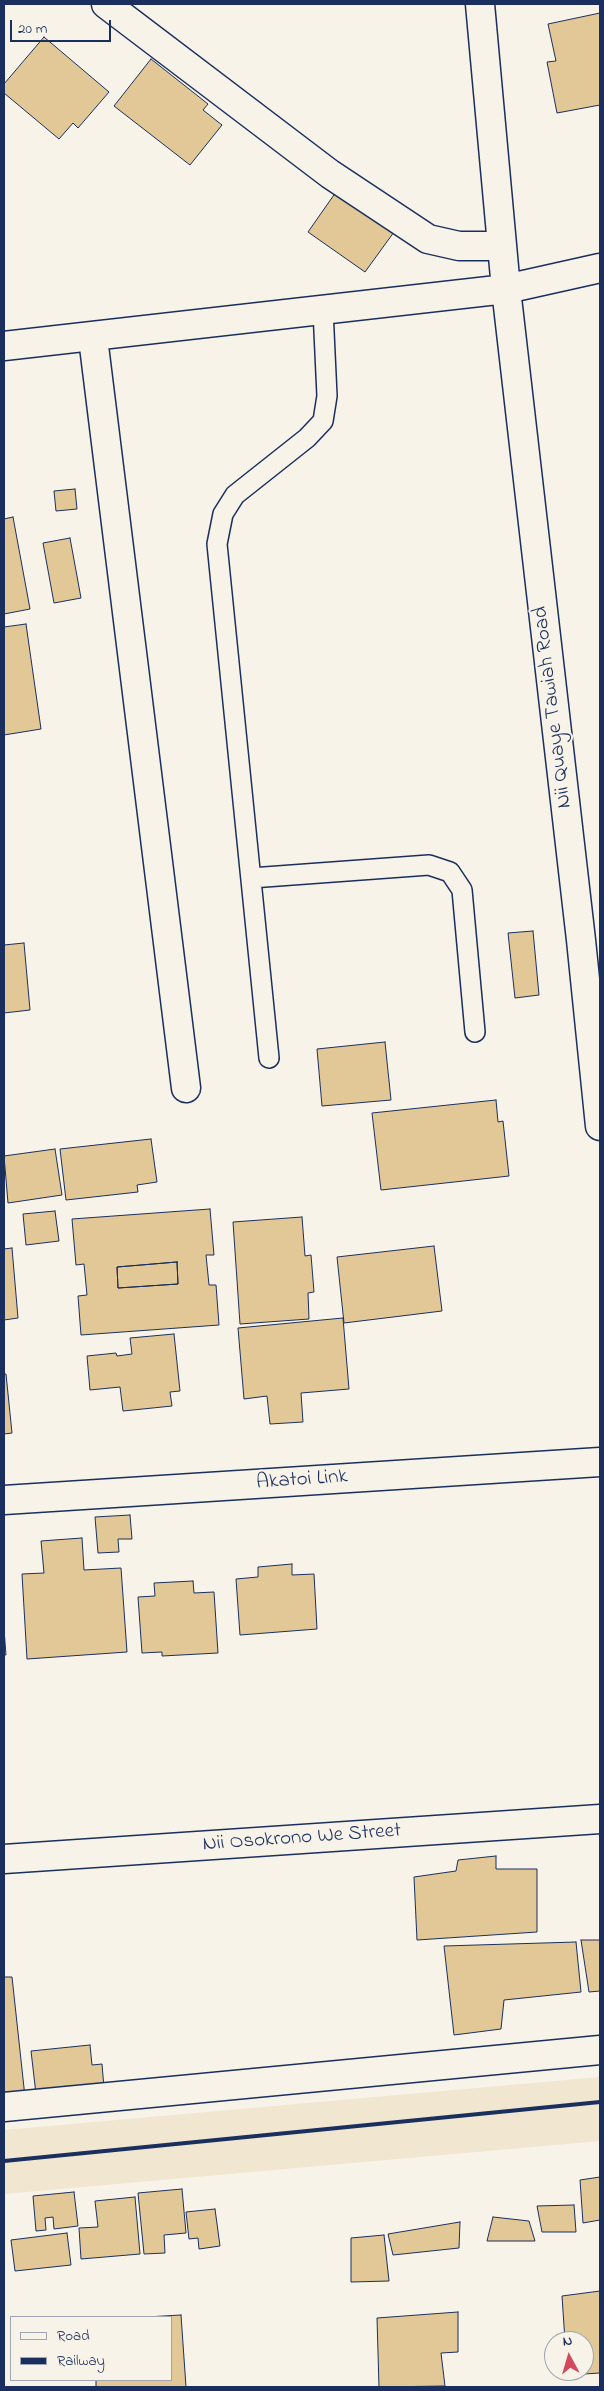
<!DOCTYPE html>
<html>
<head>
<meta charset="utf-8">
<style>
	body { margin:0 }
	#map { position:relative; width:604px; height:2391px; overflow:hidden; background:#f7f3e8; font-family:"Indie Flower",sans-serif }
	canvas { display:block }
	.frame { position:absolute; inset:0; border:5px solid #1b2f5e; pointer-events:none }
	.legend { position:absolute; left:10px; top:2316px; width:162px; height:65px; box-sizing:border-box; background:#f7f3e8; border:1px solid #9fa5b1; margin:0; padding:6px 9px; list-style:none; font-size:15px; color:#1b2f5e }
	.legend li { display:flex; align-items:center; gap:10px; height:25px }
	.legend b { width:25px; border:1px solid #9fa5b1 }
	.north { position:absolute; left:544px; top:2331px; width:50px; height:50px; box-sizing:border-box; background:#f7f3e8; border:1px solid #9fa5b1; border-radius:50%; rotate:354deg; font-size:14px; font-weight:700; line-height:20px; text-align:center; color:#1b2f5e }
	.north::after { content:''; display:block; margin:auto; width:18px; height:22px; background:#d1495b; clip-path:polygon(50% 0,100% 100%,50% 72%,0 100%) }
	.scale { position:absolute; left:10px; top:20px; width:101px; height:22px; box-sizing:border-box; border:2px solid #1b2f5e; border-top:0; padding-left:6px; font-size:15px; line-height:18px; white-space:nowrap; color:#1b2f5e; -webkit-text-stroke:4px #f7f3e8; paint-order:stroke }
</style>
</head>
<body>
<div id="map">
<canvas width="604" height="2391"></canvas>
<div class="frame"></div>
<ul class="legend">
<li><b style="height:6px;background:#f7f3e8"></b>Road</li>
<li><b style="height:6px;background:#1b2f5e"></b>Railway</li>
</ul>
<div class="north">N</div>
<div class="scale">20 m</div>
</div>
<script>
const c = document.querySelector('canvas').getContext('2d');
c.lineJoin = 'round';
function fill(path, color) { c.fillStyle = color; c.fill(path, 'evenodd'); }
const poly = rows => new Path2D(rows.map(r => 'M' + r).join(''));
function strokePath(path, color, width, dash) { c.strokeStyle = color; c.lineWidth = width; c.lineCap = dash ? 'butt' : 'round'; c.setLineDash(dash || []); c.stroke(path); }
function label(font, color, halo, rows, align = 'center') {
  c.font = font + ' "Indie Flower",sans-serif'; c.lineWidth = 4; c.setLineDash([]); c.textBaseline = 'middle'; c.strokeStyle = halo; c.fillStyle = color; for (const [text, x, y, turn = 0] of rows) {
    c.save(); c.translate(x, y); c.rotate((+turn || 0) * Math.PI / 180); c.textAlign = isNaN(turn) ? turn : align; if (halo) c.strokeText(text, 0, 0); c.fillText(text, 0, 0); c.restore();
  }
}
fill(poly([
	[600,2077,600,2141,4,2194,4,2130]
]), '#f1e6d0');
const building = poly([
	[600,13,600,105,557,113,547,62,556,61,548,24,600,13],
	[44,37,109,92,78,128,73,123,59,139,4,93,4,84,44,37],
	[151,59,208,104,203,110,222,125,190,165,114,106,151,59],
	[336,192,394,232,365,272,308,232,336,192],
	[75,489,77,509,56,511,54,491,75,489],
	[13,517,30,609,4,614,4,519,13,517],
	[70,538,81,598,54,603,43,543,70,538],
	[26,624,41,729,4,735,4,627,26,624],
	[533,931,539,995,515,998,508,933,533,931],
	[24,943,30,1010,4,1013,4,945,24,943],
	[385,1042,391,1100,322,1106,317,1049,385,1042],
	[496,1100,498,1122,503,1121,509,1176,381,1190,372,1113,496,1100],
	[151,1139,157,1182,137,1185,138,1192,66,1200,60,1149,151,1139],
	[55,1149,62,1195,8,1203,4,1156,55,1149],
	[210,1209,214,1255,206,1255,209,1285,216,1285,219,1325,81,1335,78,1296,87,1295,84,1264,76,1265,72,1219,210,1209],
	[177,1262,178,1284,118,1288,117,1267,177,1262],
	[55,1211,59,1241,26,1245,23,1214,55,1211],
	[302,1217,305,1256,311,1255,314,1292,308,1293,309,1319,240,1324,233,1222,302,1217],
	[434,1246,442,1311,344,1323,337,1257,434,1246],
	[12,1248,18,1318,4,1320,4,1249,12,1248],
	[177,1262,178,1284,118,1288,117,1267,177,1262],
	[343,1318,349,1389,301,1393,303,1422,270,1424,267,1396,244,1399,238,1328,343,1318],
	[174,1334,180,1391,170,1392,172,1406,123,1411,120,1387,90,1390,87,1356,116,1353,117,1356,132,1354,130,1338,174,1334],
	[4,1374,6,1374,12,1433,4,1434,4,1374],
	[130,1515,132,1539,118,1539,119,1552,98,1553,95,1517,130,1515],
	[82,1538,84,1570,121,1568,127,1652,27,1659,22,1574,44,1573,41,1541,82,1538],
	[292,1564,292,1575,314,1574,317,1629,240,1635,236,1579,258,1577,258,1567,292,1564],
	[193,1581,194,1593,214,1592,218,1653,162,1656,162,1652,142,1653,138,1597,155,1596,154,1583,193,1581],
	[4,1629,6,1655,4,1655,4,1629],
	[496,1856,496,1869,537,1869,537,1932,417,1940,414,1877,456,1871,458,1860,496,1856],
	[581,1940,600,1940,600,1991,589,1992,581,1940],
	[576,1942,581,1992,504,2000,501,2029,454,2035,444,1946,576,1942],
	[4,1977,12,1977,25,2097,4,2099,4,1977],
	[90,2045,92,2065,102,2064,104,2088,36,2094,31,2051,90,2045],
	[600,2177,600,2220,583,2223,580,2180,600,2177],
	[182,2189,186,2233,164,2235,165,2253,144,2254,138,2193,182,2189],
	[74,2192,78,2226,54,2229,53,2217,45,2218,46,2230,36,2231,33,2196,74,2192],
	[135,2197,140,2254,81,2259,79,2228,98,2227,95,2201,135,2197],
	[574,2205,576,2232,542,2232,537,2206,574,2205],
	[215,2209,220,2246,199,2249,198,2238,189,2239,186,2212,215,2209],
	[493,2217,529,2221,535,2241,487,2241,493,2217],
	[460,2222,459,2248,393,2255,388,2234,460,2222],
	[67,2233,71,2265,15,2271,11,2240,67,2233],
	[384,2235,389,2281,351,2282,351,2238,384,2235],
	[600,2291,600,2373,568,2375,568,2371,584,2371,584,2341,565,2341,562,2296,600,2291],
	[458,2312,458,2352,441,2353,445,2386,379,2387,377,2318,458,2312],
	[181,2315,186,2387,96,2387,96,2380,171,2380,171,2317,146,2317,181,2315]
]);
fill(building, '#e2c897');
strokePath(building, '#1b2f5e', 1);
const service = poly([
	[251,878,429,865,450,872,462,890,475,1032],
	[269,1058,217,544,223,514,235,495,307,438,323,421,327,396,323,310]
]);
const minor = poly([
	[106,4,330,174,428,239,459,246,502,246],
	[480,4,506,289,581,940,600,1126],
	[93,338,186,1088],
	[4,346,506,289,600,268],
	[4,1500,600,1462],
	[4,1859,600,1819],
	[4,2107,600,2050]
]);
strokePath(service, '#1b2f5e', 22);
strokePath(minor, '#1b2f5e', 31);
strokePath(service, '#f7f3e8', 19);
strokePath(minor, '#f7f3e8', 28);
strokePath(poly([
	[4,2161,600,2102]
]), '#1b2f5e', 4);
label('21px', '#1b2f5e', '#f7f3e8', [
	["Nii Quaye Tawiah Road",554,707,-97],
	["Akatoi Link",302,1481,-4],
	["Nii Osokrono We Street",302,1839,-4]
]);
</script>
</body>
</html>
